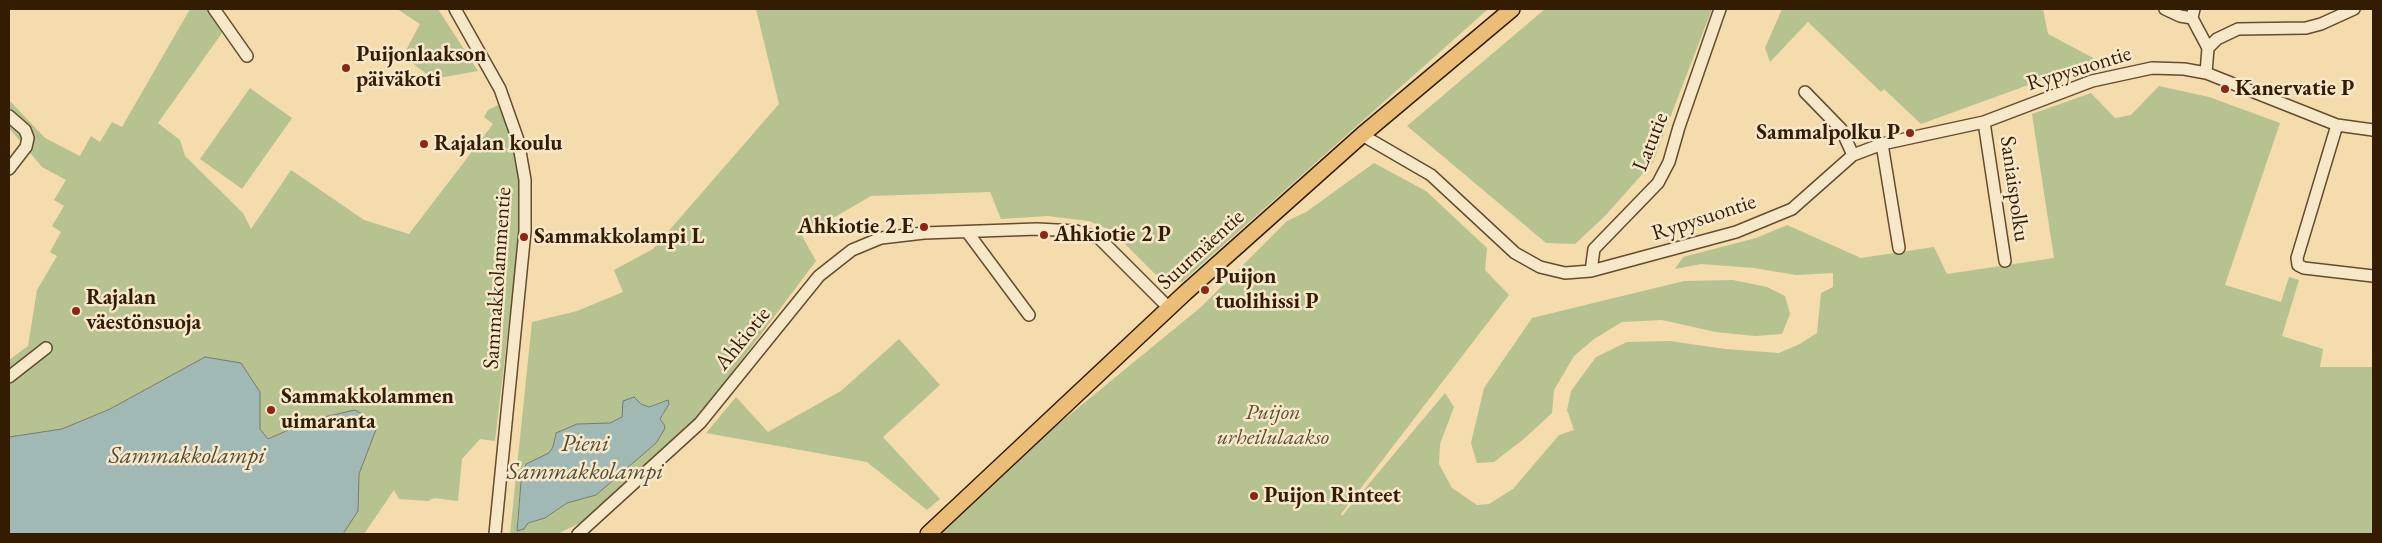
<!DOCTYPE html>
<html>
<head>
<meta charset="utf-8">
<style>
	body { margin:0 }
	#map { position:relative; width:2382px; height:543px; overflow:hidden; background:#f5dcad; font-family:"EB Garamond",serif }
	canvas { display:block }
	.frame { position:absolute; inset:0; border:10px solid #341c03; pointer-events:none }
</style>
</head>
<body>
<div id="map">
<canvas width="2382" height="543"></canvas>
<div class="frame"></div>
</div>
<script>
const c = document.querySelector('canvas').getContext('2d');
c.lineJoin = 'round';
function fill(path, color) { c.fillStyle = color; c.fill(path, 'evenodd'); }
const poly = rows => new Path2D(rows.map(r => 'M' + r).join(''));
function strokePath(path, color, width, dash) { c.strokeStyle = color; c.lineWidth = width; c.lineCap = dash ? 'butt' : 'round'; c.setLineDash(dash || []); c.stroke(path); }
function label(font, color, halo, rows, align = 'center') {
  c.font = font + ' "EB Garamond",serif'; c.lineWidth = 5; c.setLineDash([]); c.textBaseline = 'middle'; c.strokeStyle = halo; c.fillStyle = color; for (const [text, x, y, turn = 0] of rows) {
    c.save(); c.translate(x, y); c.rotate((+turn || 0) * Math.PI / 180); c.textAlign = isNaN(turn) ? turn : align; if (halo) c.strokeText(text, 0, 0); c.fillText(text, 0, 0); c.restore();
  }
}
fill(poly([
	[190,9,207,9,222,33,158,123,180,140,185,156,243,213,251,229,291,170,364,220,409,234,493,124,484,117,488,110,498,105,504,113,517,162,521,189,521,221,495,441,480,439,462,459,458,501,434,498,428,501,399,499,394,490,364,534,343,534,358,511,359,474,376,427,369,418,311,420,268,439,260,429,260,392,205,357,110,409,62,429,9,437,9,360,28,346,37,290,57,256,50,252,61,232,52,226,64,206,54,200,66,180,42,167,9,128,9,100,45,138,80,156,91,136,100,142,112,122,122,127],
	[397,9,438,9,478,71,433,79,403,56,420,24],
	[756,9,1488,9,1182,282,1166,282,1154,273,1112,231,1089,221,1047,216,1001,219,990,192,871,196,802,236,816,261,692,426,593,517,557,534,510,534,532,322,577,311,623,292,614,270,653,249,779,104],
	[663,401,664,414,660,419,661,423,641,455,630,466,601,488,596,495,567,503,545,518,528,523,517,522,521,482,526,464,549,453,553,447,555,435,577,424,610,423,622,417,623,410,641,404,649,407],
	[1545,9,1712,9,1653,162,1605,216,1575,244,1546,243,1407,126],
	[1782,9,2043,9,2048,34,2097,60,1921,124,1884,89,1881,92,1808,22,1770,62,1765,48],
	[2159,86,2209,97,2280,123,2225,285,2281,302,2289,277,2299,280,2282,336,2323,349,2320,367,2373,367,2373,534,940,534,1018,457,1201,307,1287,221,1306,212,1374,163,1426,191,1487,248,1485,270,1509,295,1341,514,1342,516,1445,393,1454,407,1440,444,1439,464,1452,488,1477,505,1489,504,1513,489,1559,435,1574,430,1567,410,1571,391,1596,357,1627,342,1670,341,1725,349,1779,353,1800,344,1817,333,1821,293,1833,287,1833,273,1796,275,1754,268,1701,264,1675,269,1683,257,1756,238,1787,225,1861,258,1934,247,1947,274,2054,258,2032,114,2091,93,2115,118,2131,115],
	[250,88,292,118,242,189,200,159],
	[1733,280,1767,287,1785,296,1790,314,1782,334,1755,336,1716,332,1662,320,1622,322,1594,339,1574,356,1554,390,1552,413,1525,438,1494,462,1477,463,1471,443,1484,388,1532,318,1684,281],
	[899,339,940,385,883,437,940,499,927,510,867,462,706,433,736,397,768,432,841,391]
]), '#b6c28f');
const water = poly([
	[205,357,241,363,260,392,260,429,268,439,311,420,355,410,369,418,377,427,359,474,358,511,343,534,9,534,9,437,62,429,110,409,205,357],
	[634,397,641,404,649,407,668,400,669,404,660,419,665,426,664,430,656,443,596,495,567,503,545,518,528,523,524,529,517,531,521,482,526,464,549,453,553,447,556,433,577,424,610,423,622,417,623,401,634,397]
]);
fill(water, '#a0b9b5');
strokePath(water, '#757a6e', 1);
const minor = poly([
	[214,9,247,56],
	[455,9,500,89,518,140,525,180,525,231,495,534],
	[2165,9,2180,16,2192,18],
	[2194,9,2192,18,2208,48,2206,73],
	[2208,48,2217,39,2238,29,2306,28,2321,24,2354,9],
	[1805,92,1841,129,1853,155],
	[9,116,25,130,28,138,26,147,9,169],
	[1984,122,2005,261],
	[2337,125,2297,258,2298,265,2304,268,2373,276],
	[1362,135,1431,175,1515,253,1540,267,1565,273,1591,271,1736,232,1792,209,1853,155,1882,144,1984,122,2092,81,2152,68,2184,69,2206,73,2337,125,2373,130],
	[1882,144,1899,248],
	[968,233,1029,315],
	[1591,271,1594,249,1658,183,1669,162,1679,127,1720,9],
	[9,377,46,348],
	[578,534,700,423,819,276,852,250,881,238,924,233,1037,229,1076,231,1099,238,1169,308]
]);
const major = poly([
	[928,534,1185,293,1362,135,1512,9]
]);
strokePath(minor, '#644c2e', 14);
strokePath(major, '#341c03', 18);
strokePath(minor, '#f8e8ca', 11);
strokePath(major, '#eabe76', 15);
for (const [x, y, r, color] of [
	[346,68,5,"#8f2418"],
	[2225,89,5,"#8f2418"],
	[1910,133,5,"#8f2418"],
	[424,144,5,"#8f2418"],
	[924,227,5,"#8f2418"],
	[1044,235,5,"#8f2418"],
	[524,237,5,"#8f2418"],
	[1205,290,5,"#8f2418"],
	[76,311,5,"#8f2418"],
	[271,410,5,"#8f2418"],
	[1254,496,5,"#8f2418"]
]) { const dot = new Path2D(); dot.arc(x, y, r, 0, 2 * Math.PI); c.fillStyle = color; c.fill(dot); strokePath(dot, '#f8e8ca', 2); }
label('bold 22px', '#341c03', '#f8e8ca', [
	["Puijonlaakson",356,55],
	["päiväkoti",356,80],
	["Kanervatie P",2235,89],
	["Sammalpolku P",1900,133,"right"],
	["Rajalan koulu",434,144],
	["Ahkiotie 2 E",914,227,"right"],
	["Ahkiotie 2 P",1054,235],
	["Sammakkolampi L",534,237],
	["Puijon",1215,277],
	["tuolihissi P",1215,302],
	["Rajalan",86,298],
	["väestönsuoja",86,323],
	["Sammakkolammen",281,397],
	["uimaranta",281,422],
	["Puijon Rinteet",1264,496]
], 'left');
label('22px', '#341c03', '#f8e8ca', [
	["Rypysuontie",2079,69,-17],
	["Latutie",1651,142,-68],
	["Saniaispolku",2014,189,82],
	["Rypysuontie",1704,218,-18],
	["Suurmäentie",1201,250,-42],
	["Sammakkolammentie",498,278,-86],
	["Ahkiotie",743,339,-51]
]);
label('italic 22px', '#5b4e2d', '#f8e8ca', [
	["Puijon",1273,413],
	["urheilulaakso",1273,438]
]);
label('italic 24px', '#544b38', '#f8e8ca', [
	["Pieni",585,444],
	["Sammakkolampi",585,472],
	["Sammakkolampi",187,456]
]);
</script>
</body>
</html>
